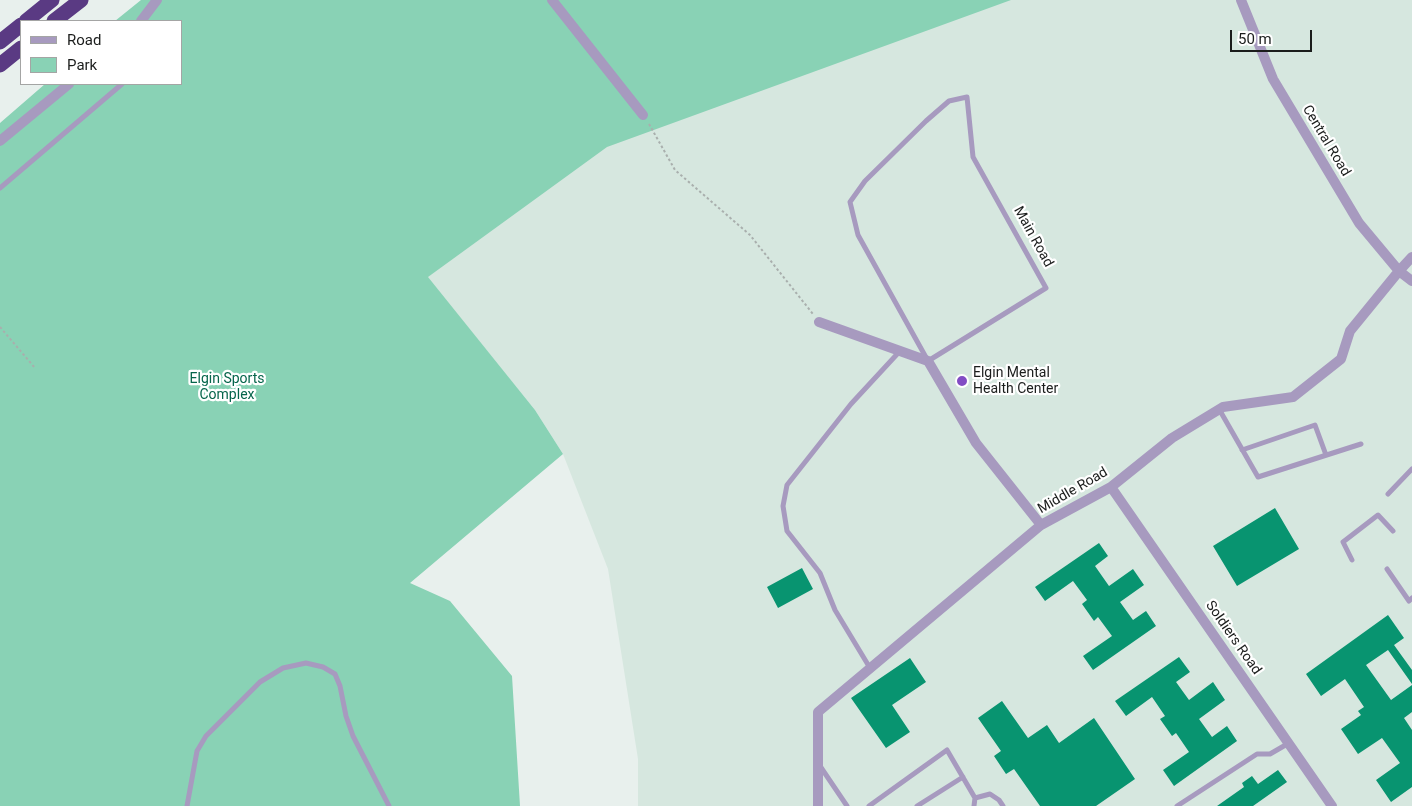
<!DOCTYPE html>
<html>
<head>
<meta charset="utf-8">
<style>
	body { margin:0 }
	#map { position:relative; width:1412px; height:806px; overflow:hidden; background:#e8f0ed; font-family:Roboto,sans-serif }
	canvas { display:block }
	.legend { position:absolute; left:20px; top:20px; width:162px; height:65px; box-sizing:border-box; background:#fff; border:1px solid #a4a5a4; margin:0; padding:6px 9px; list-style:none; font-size:15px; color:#1b1d1c }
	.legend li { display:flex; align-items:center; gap:10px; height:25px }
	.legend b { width:25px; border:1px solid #a4a5a4 }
	.scale { position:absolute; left:1230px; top:30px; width:82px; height:22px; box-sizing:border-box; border:2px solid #1b1d1c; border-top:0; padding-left:6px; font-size:15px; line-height:18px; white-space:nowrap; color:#1b1d1c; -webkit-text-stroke:4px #fff; paint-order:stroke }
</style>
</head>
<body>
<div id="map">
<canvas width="1412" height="806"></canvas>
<ul class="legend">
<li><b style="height:6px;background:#a79abf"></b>Road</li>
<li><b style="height:14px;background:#89d2b5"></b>Park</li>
</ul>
<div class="scale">50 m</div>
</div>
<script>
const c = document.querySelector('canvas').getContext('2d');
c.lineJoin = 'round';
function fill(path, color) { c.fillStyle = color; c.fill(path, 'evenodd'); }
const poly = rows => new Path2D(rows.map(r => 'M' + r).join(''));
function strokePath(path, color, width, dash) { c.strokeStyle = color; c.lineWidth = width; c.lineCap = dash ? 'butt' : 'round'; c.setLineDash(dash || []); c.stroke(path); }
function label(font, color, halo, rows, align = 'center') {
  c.font = font + ' Roboto,sans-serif'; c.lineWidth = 4.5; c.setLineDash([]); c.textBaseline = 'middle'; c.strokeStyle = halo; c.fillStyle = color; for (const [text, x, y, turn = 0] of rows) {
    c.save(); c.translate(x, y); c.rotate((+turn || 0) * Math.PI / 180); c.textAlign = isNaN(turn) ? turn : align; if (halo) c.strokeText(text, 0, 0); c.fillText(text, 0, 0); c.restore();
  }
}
fill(poly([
	[978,0,1412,0,1412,806,638,806,638,759,608,569,563,454,535,410,427,277,643,115]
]), '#d6e7df');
fill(poly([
	[141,0,1011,0,607,147,428,277,535,410,563,454,410,583,450,601,512,676,520,806,0,806,0,123,45,84,181,84,181,21,115,21]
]), '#89d2b5');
fill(poly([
	[1275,508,1299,549,1237,586,1213,546],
	[1099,543,1108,556,1095,566,1109,586,1133,569,1144,585,1120,602,1133,620,1146,611,1156,626,1093,670,1083,656,1112,636,1098,617,1094,621,1082,604,1087,600,1073,581,1045,601,1035,587],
	[802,568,813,589,778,608,767,587],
	[1388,615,1404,638,1394,645,1412,670,1412,684,1388,650,1366,665,1391,700,1412,685,1412,712,1404,718,1412,730,1412,787,1391,802,1376,780,1400,763,1382,738,1358,754,1341,729,1361,715,1358,711,1364,707,1345,679,1321,696,1306,674],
	[1179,657,1190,672,1176,682,1189,700,1213,682,1225,700,1199,719,1212,737,1227,726,1237,741,1174,786,1163,770,1189,752,1176,733,1172,736,1160,719,1165,716,1152,697,1126,716,1115,701],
	[910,658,926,682,892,705,910,732,886,748,851,698],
	[1002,701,1028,738,1047,725,1059,743,1094,718,1135,779,1096,806,1040,806,1014,769,1006,774,994,756,1001,751,978,718],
	[1278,770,1287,782,1253,806,1217,806,1244,787,1242,783,1252,776,1258,784]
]), '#089470');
strokePath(poly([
	[649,124,675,170,750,235,813,314],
	[0,327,35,368]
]), '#a9afad', 2, [2.5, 2.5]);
strokePath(poly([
	[967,97,973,157,1046,288,928,361,858,235,850,202,865,181,926,121,949,101,967,97],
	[0,188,122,84],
	[1219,409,1258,477,1361,444],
	[1242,450,1315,425,1326,455],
	[1388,494,1412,469],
	[1352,560,1343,542,1378,515,1393,531],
	[1387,569,1409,601,1412,598],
	[870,668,835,610,820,573,787,531,783,506,787,485,851,404,900,351],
	[820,766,847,806],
	[975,798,990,794,999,800,1003,806],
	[187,806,197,751,206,736,260,682,283,668,306,663,323,667,335,674,340,686,346,716,353,736,389,806],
	[869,806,947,750,975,798,974,806],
	[917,806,963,777],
	[1177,806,1257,754,1270,754,1289,743]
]), '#a79abf', 5);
strokePath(poly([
	[552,0,643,115],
	[1241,0,1273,79,1359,223,1399,271,1412,281],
	[141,21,157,0],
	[0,141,69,84],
	[819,322,928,361,976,443,1041,525],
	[1111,487,1332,806],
	[818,806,818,712,1041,525,1111,487,1172,438,1223,407,1293,397,1341,359,1350,331,1399,271,1412,257]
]), '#a79abf', 10);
strokePath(poly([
	[26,21,52,0],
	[54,21,81,0],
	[0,42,21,25],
	[0,65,21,48]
]), '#5a3a83', 15);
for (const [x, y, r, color] of [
	[962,381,6,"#824cc4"]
]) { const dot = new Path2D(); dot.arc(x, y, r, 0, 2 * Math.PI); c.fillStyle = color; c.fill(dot); strokePath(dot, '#fff', 2); }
label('14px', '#1b1d1c', '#fff', [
	["Central Road",1326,141,59],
	["Main Road",1033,237,61],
	["Middle Road",1073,491,-30],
	["Soldiers Road",1233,638,55]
]);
label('14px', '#1b1d1c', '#fff', [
	["Elgin Mental",973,373],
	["Health Center",973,389]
], 'left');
label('14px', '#06654b', '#fff', [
	["Elgin Sports",227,379],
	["Complex",227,395]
]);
</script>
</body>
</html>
